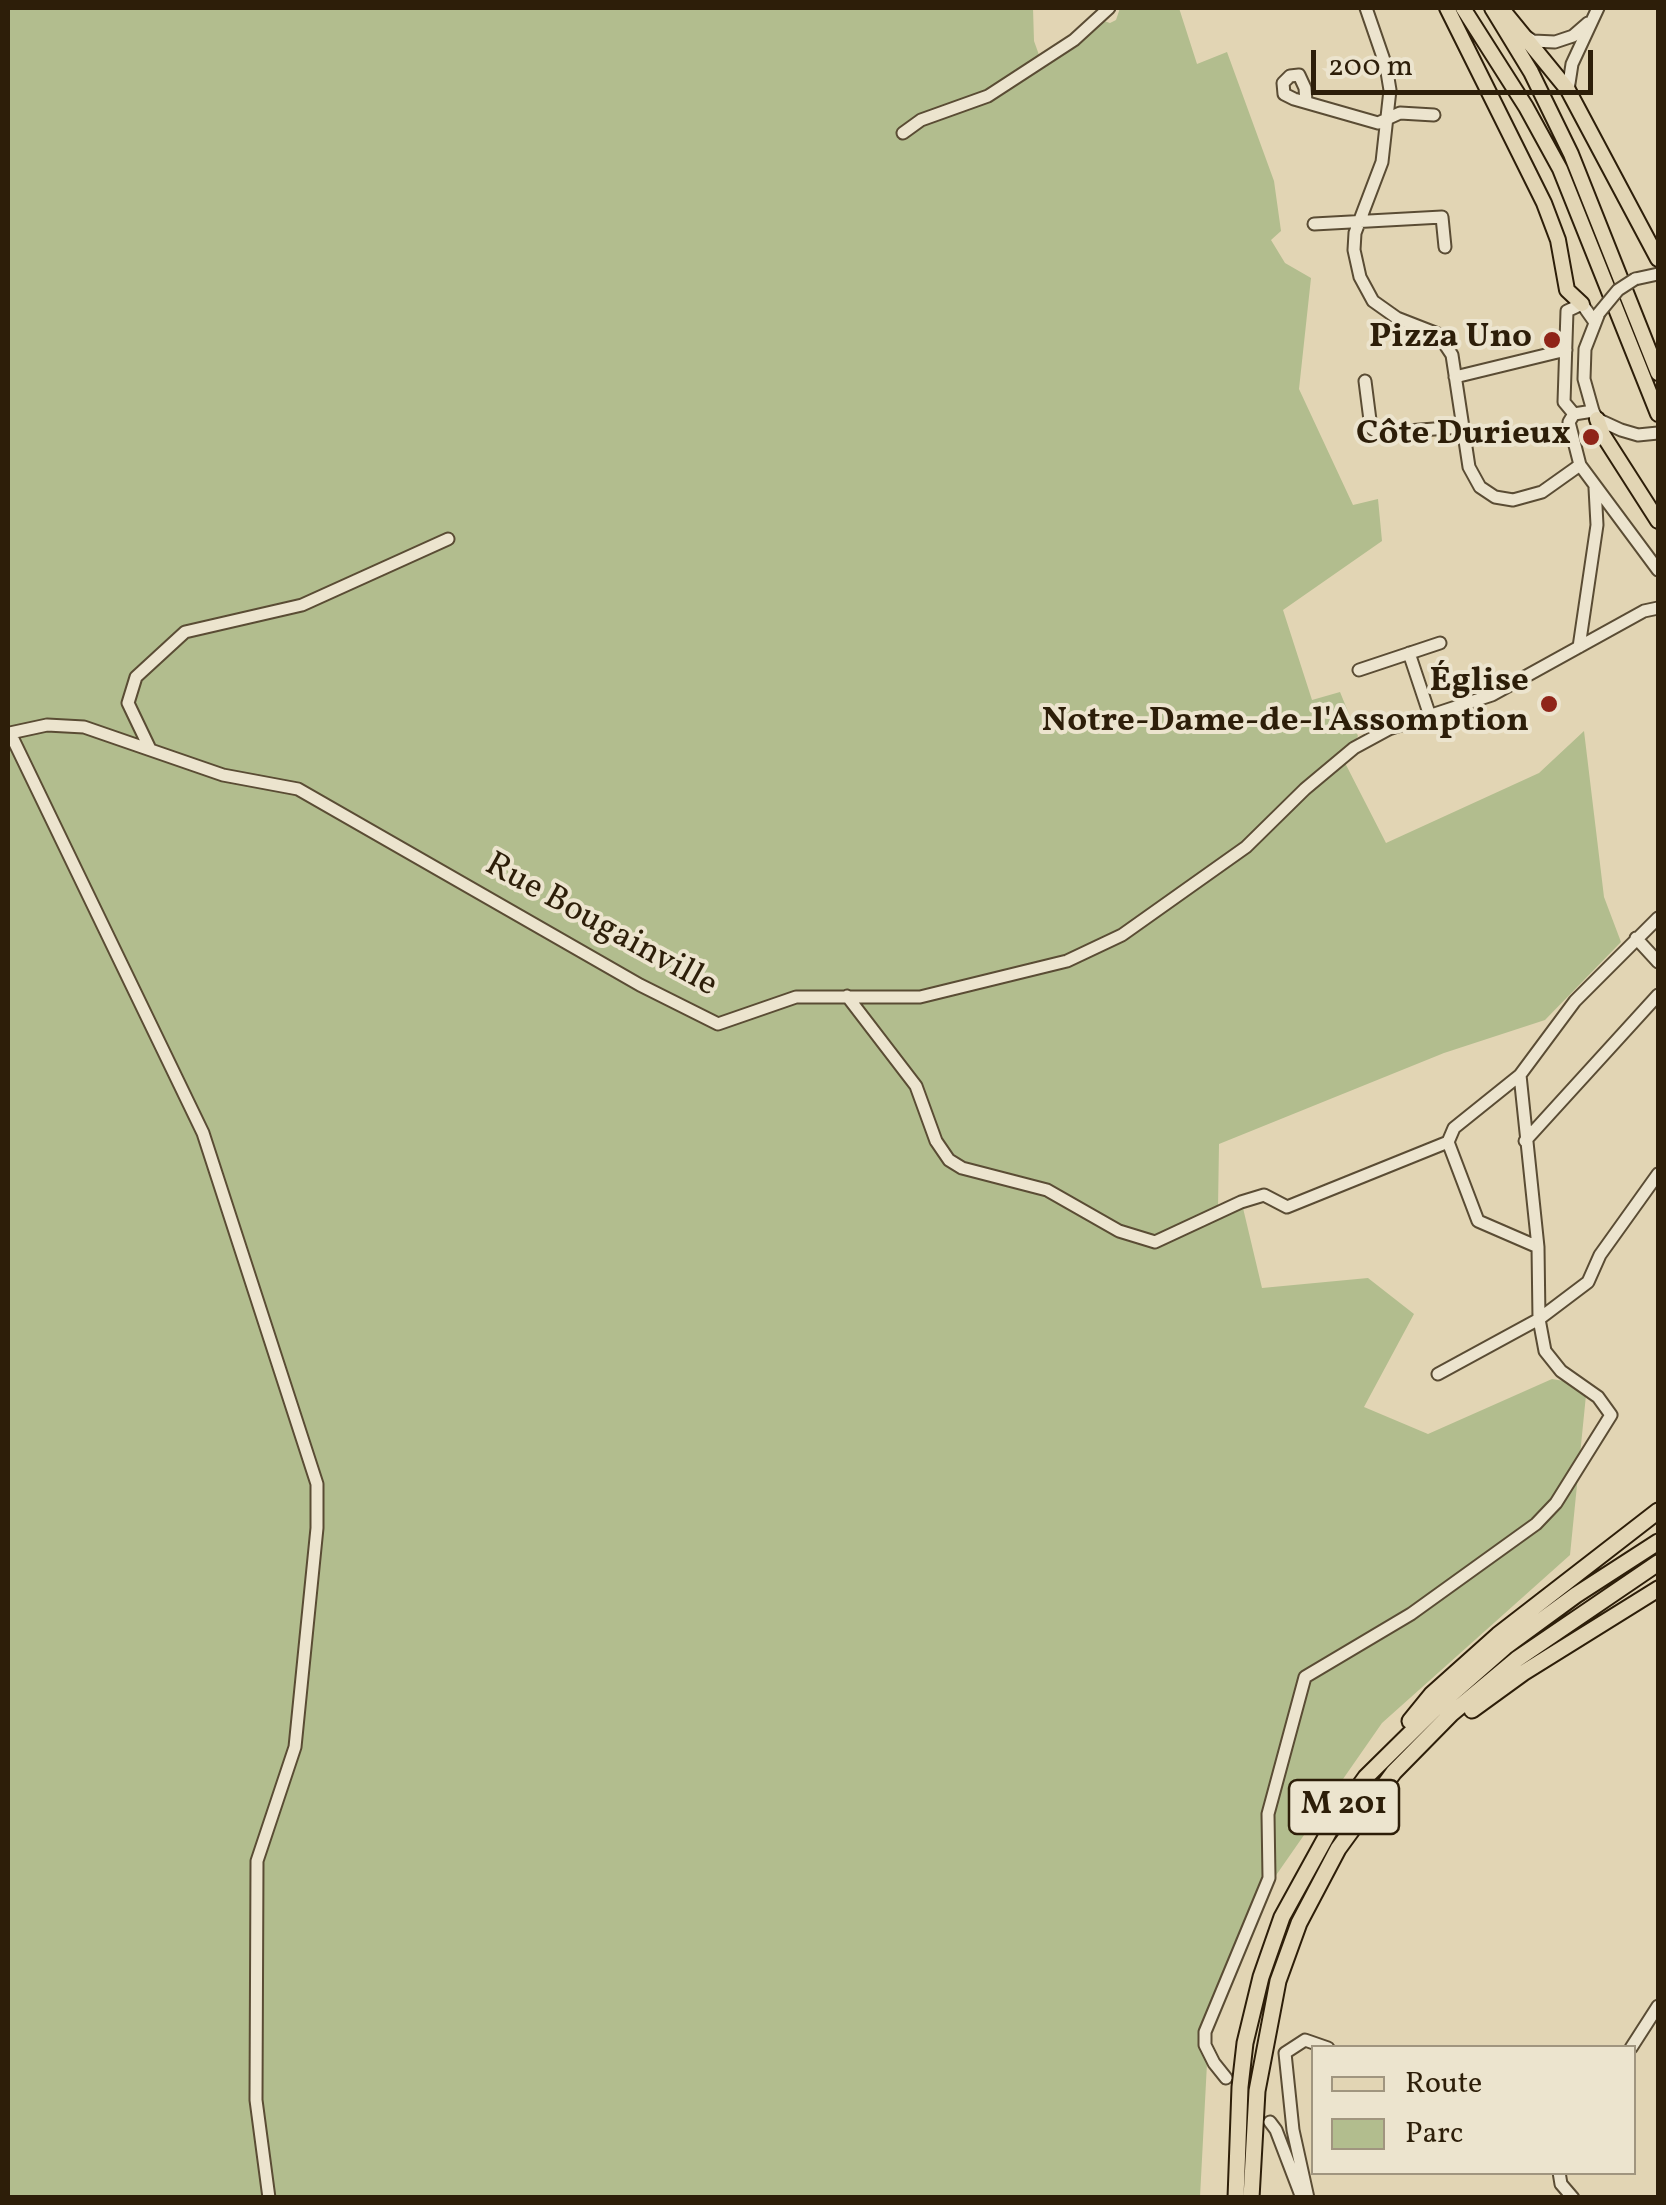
<!DOCTYPE html>
<html>
<head>
<meta charset="utf-8">
<style>
	body { margin:0 }
	#map { position:relative; width:1666px; height:2205px; overflow:hidden; background:#e2d5b4; font-family:Vollkorn,serif }
	canvas { display:block }
	.frame { position:absolute; inset:0; border:10px solid #2d1e09; pointer-events:none }
	.legend { position:absolute; left:1311px; top:2045px; width:325px; height:130px; box-sizing:border-box; background:#ece4ce; border:2px solid #a0957f; margin:0; padding:12px 18px; list-style:none; font-size:30px; color:#2d1e09 }
	.legend li { display:flex; align-items:center; gap:20px; height:50px }
	.legend b { width:50px; border:2px solid #a0957f }
	.scale { position:absolute; left:1311px; top:50px; width:282px; height:45px; box-sizing:border-box; border:5px solid #2d1e09; border-top:0; padding-left:12px; font-size:30px; line-height:35px; white-space:nowrap; color:#2d1e09; -webkit-text-stroke:8px #ece4ce; paint-order:stroke }
</style>
</head>
<body>
<div id="map">
<canvas width="1666" height="2205"></canvas>
<div class="frame"></div>
<ul class="legend">
<li><b style="height:12px;background:#e2d5b4"></b>Route</li>
<li><b style="height:28px;background:#b2bd8e"></b>Parc</li>
</ul>
<div class="scale">200 m</div>
</div>
<script>
const c = document.querySelector('canvas').getContext('2d');
c.lineJoin = 'round';
function fill(path, color) { c.fillStyle = color; c.fill(path, 'evenodd'); }
const poly = rows => new Path2D(rows.map(r => 'M' + r).join(''));
function strokePath(path, color, width, dash) { c.strokeStyle = color; c.lineWidth = width; c.lineCap = dash ? 'butt' : 'round'; c.setLineDash(dash || []); c.stroke(path); }
function label(font, color, halo, rows, align = 'center') {
  c.font = font + ' Vollkorn,serif'; c.lineWidth = 8; c.setLineDash([]); c.textBaseline = 'middle'; c.strokeStyle = halo; c.fillStyle = color; for (const [text, x, y, turn = 0] of rows) {
    c.save(); c.translate(x, y); c.rotate((+turn || 0) * Math.PI / 180); c.textAlign = isNaN(turn) ? turn : align; if (halo) c.strokeText(text, 0, 0); c.fillText(text, 0, 0); c.restore();
  }
}
fill(poly([
	[8,8,1033,8,1034,41,1043,66,1101,20,1110,23,1116,20,1120,8,1179,8,1197,64,1227,52,1274,181,1281,231,1271,240,1285,263,1311,278,1299,389,1353,505,1378,499,1382,541,1283,610,1312,700,1340,692,1358,736,1343,759,1386,843,1539,773,1584,731,1604,897,1621,942,1545,1020,1444,1053,1219,1144,1218,1208,1243,1208,1262,1288,1368,1278,1414,1314,1364,1407,1428,1434,1552,1379,1587,1385,1570,1555,1382,1723,1263,1894,1209,2025,1200,2197,8,2198]
]), '#b2bd8e');
const minor = poly([
	[1366,8,1386,66,1390,90,1382,162,1355,233,1354,250,1360,277,1373,301,1397,318,1438,334,1452,355,1469,467,1480,487,1495,497,1513,500,1542,492,1580,465],
	[1524,35,1533,41,1555,42,1573,36,1588,23],
	[1568,90,1572,64,1598,8],
	[1306,102,1305,88,1299,75,1290,76,1283,83,1284,94,1294,99,1378,123,1400,113,1434,115],
	[903,133,921,120,988,96,1074,40,1109,8],
	[1314,224,1442,217,1445,247],
	[1635,279,1658,274],
	[1599,313,1585,349,1584,379,1593,411,1597,419,1621,430,1638,435,1658,433],
	[1455,377,1566,350],
	[1365,381,1371,428,1379,433,1462,427],
	[1593,411,1574,414,1569,422,1580,465,1658,570],
	[1574,414,1564,402,1567,311,1582,304,1594,321],
	[1579,647,1597,525,1595,488],
	[1409,653,1430,716],
	[1359,670,1440,643],
	[150,749,128,703,136,677,185,632,302,605,448,539],
	[1636,938,1658,962],
	[847,996,916,1086,936,1141,949,1160,962,1168,1047,1190,1119,1231,1155,1242,1241,1202,1264,1195,1287,1207,1448,1142,1454,1128,1520,1075,1575,1001,1658,918],
	[1525,1141,1658,995],
	[1448,1142,1478,1221,1538,1247],
	[1438,1374,1539,1319,1588,1282,1600,1255,1658,1174],
	[1631,2048,1658,2006],
	[1226,2078,1214,2063,1205,2045,1205,2032,1269,1878,1268,1814,1305,1677,1411,1614,1536,1524,1556,1503,1611,1415,1598,1397,1561,1371,1545,1351,1539,1319,1538,1247,1520,1075],
	[1270,2122,1276,2130,1302,2198],
	[1559,2172,1561,2184,1573,2198],
	[269,2198,256,2100,257,1861,295,1747,317,1528,317,1484,203,1133,10,733,47,725,84,727,223,775,298,789,640,985,718,1024,796,997,920,997,1067,961,1122,935,1246,847,1305,789,1354,748,1389,729,1492,695,1644,611,1658,608],
	[1308,2198,1293,2130,1285,2053,1305,2040,1328,2048]
]);
const major = poly([
	[1447,8,1544,203,1558,240,1567,290,1582,304],
	[1463,8,1526,107,1560,169,1658,414],
	[1492,8,1531,72,1571,154,1658,373],
	[1501,8,1568,90,1658,259],
	[1597,419,1603,435,1658,521]
]);
const highway = poly([
	[1472,1710,1523,1673,1658,1589],
	[1410,1721,1432,1694,1498,1635,1658,1511],
	[1236,2198,1240,2087,1245,2043,1261,1977,1282,1917,1337,1817,1366,1777,1440,1704,1505,1647,1576,1595,1658,1542],
	[1251,2198,1257,2091,1278,1981,1299,1923,1338,1849,1394,1772,1451,1714,1517,1659,1658,1563]
]);
strokePath(minor, '#5a4c34', 15);
strokePath(major, '#2d1e09', 18);
strokePath(highway, '#2d1e09', 19);
strokePath(minor, '#ece4ce', 11);
strokePath(major, '#e2d5b4', 14);
strokePath(highway, '#e2d5b4', 15);
const minorBridge = poly([
	[1599,313,1618,290,1635,279]
]);
strokePath(minorBridge, '#5a4c34', 15, []);
strokePath(minorBridge, '#ece4ce', 11);
for (const [x, y, r, color] of [
	[1552,340,10,"#8f2418"],
	[1591,437,10,"#8f2418"],
	[1549,704,10,"#8f2418"]
]) { const dot = new Path2D(); dot.arc(x, y, r, 0, 2 * Math.PI); c.fillStyle = color; c.fill(dot); strokePath(dot, '#ece4ce', 4); }
for (const [x, y, w] of [
	[1344,1807,110]
]) { const box = new Path2D(); box.roundRect(x - w / 2, y - 27, w, 54, 8); c.fillStyle = '#ece4ce'; c.fill(box); strokePath(box, '#2d1e09', 2.5); }
label('bold 32px', '#2d1e09', null, [
	["M 201",1344,1807]
]);
label('bold 35px', '#2d1e09', '#ece4ce', [
	["Pizza Uno",1532,340],
	["Côte Durieux",1571,437],
	["Église",1529,684],
	["Notre-Dame-de-l'Assomption",1529,724]
], 'right');
label('35px', '#2d1e09', '#ece4ce', [
	["Rue Bougainville",600,927,29]
]);
</script>
</body>
</html>
